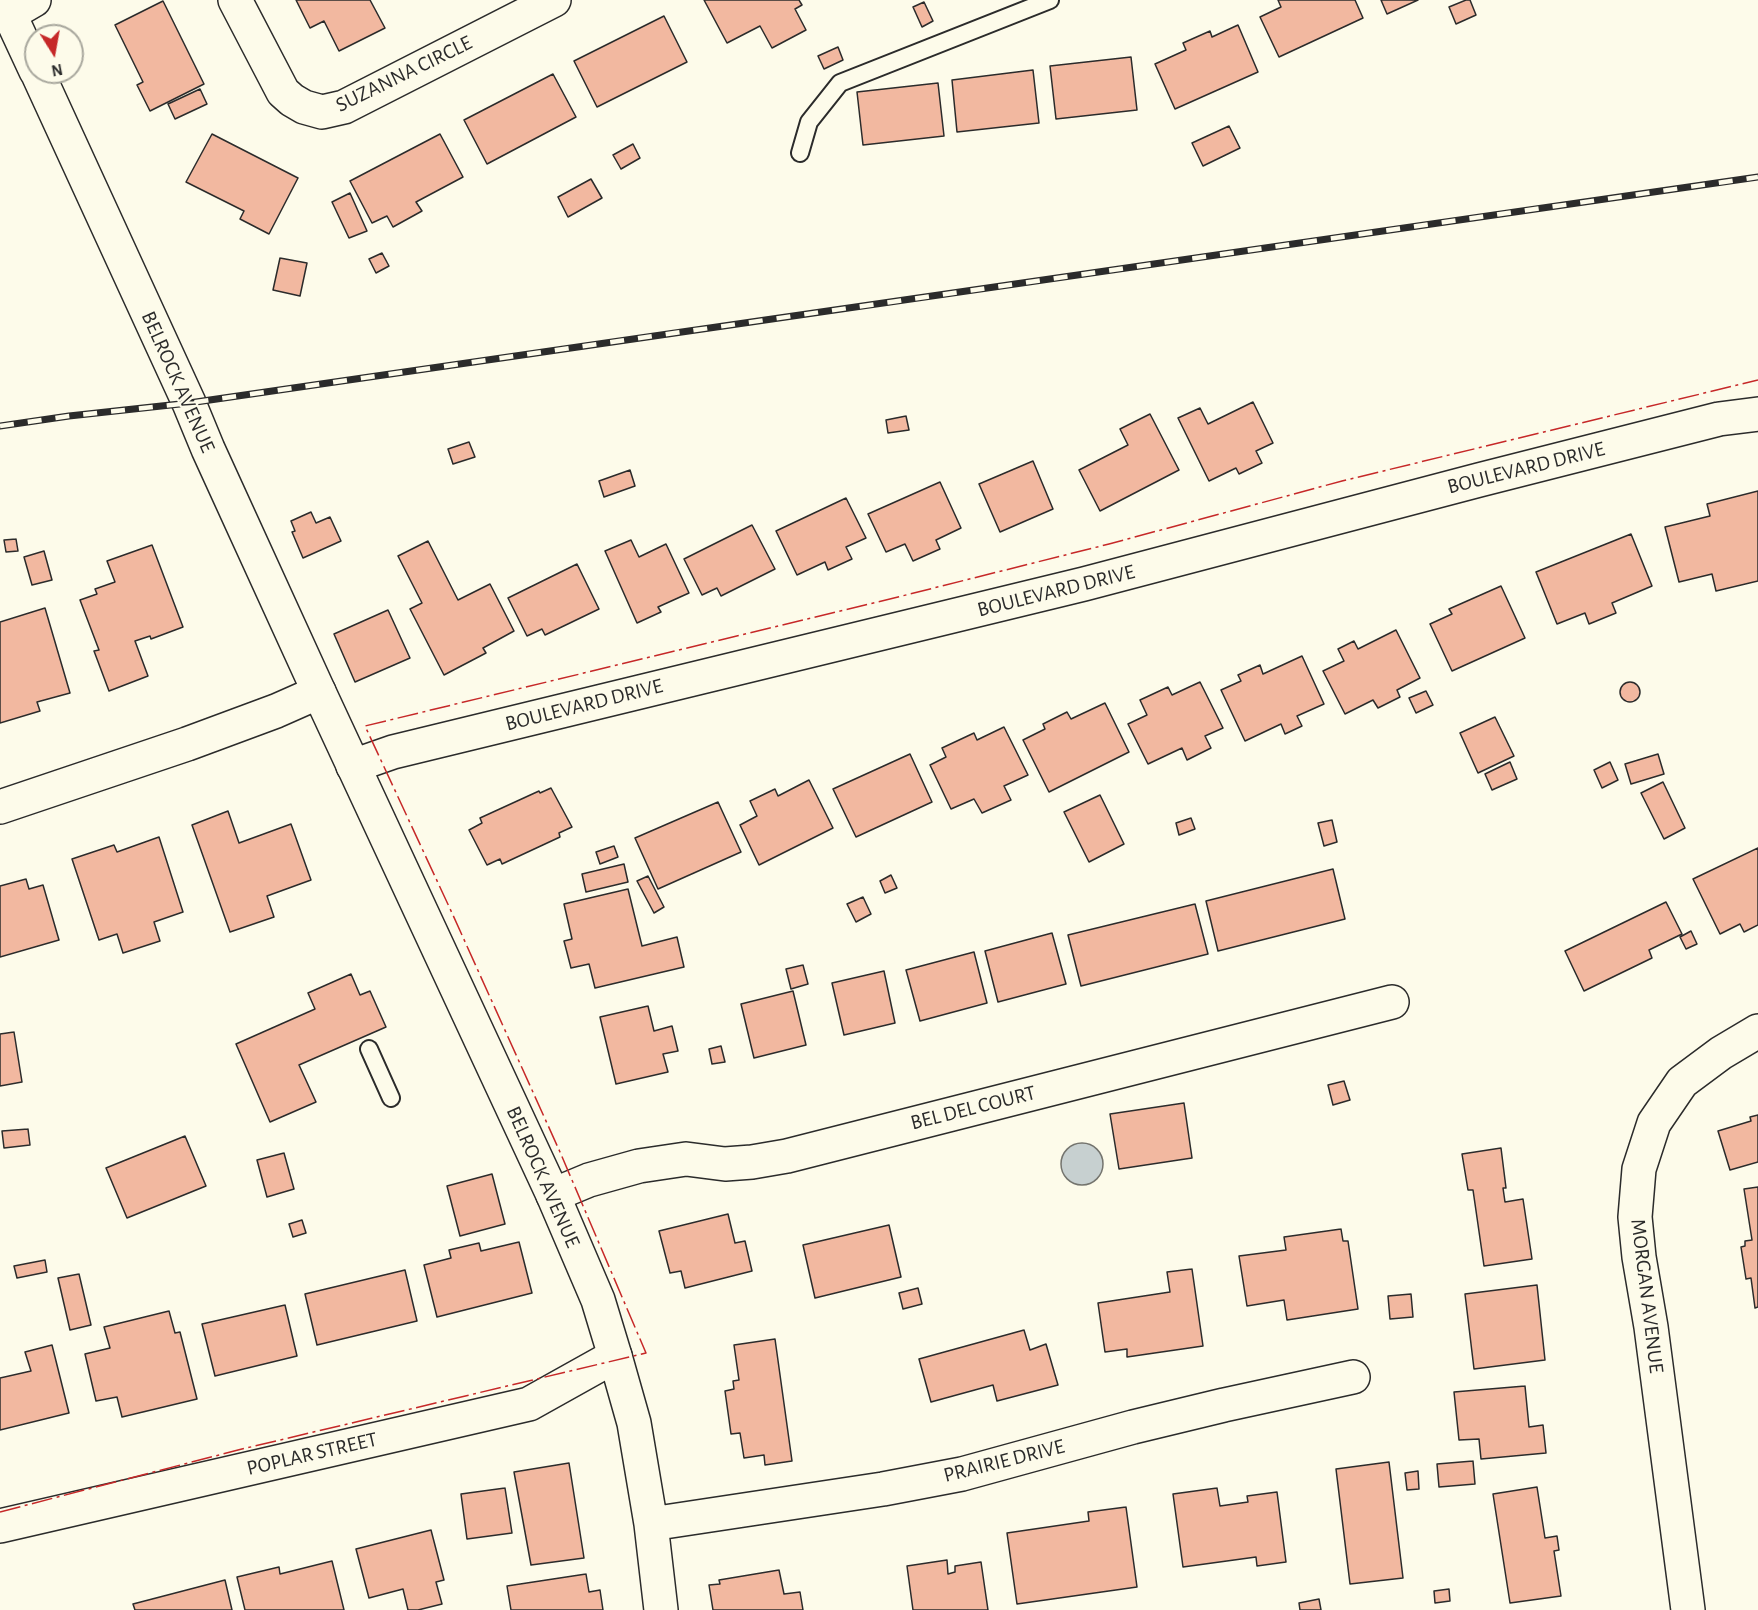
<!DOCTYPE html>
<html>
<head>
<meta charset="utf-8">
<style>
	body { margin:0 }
	#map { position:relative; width:1758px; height:1610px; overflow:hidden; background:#fdfbea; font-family:"Alegreya Sans",sans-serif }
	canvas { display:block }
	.north { position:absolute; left:24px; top:24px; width:60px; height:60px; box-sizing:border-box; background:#fdfbea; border:2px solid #a9a89e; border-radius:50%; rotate:169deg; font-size:16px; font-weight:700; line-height:24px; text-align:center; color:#2b2b2b }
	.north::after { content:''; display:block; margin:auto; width:21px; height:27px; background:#c62828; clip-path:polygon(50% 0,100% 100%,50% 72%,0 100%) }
</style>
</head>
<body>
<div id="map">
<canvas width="1758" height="1610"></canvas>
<div class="north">N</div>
</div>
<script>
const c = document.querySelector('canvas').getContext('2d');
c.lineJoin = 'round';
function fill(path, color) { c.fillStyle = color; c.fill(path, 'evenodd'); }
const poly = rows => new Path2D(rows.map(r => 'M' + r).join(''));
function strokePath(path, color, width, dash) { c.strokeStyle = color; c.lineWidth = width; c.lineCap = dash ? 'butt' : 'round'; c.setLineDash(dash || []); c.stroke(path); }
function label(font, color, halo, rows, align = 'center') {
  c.font = font + ' "Alegreya Sans",sans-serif'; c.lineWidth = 4.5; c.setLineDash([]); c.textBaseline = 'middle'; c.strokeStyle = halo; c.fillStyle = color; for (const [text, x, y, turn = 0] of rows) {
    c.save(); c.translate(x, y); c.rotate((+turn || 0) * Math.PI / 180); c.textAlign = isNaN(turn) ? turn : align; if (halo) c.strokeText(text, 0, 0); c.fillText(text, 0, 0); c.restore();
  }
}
const water = poly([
	'1061 1164a21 21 0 1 1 42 0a21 21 0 1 1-42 0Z'
]);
fill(water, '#c7d0d0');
strokePath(water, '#74746e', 1.5);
const building = poly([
	[296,0,370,0,385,28,339,51,324,21,310,28,296,0],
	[704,0,799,0,802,5,795,9,806,30,772,48,760,26,727,43,704,0],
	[1278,0,1355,0,1363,18,1279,57,1260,17,1281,7,1278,0],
	[1381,0,1418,0,1387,14,1381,0],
	[1466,0,1470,0,1476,15,1456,24,1449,7,1466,0],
	[163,1,204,84,150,111,137,85,143,82,115,25,163,1],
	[924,2,933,21,922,27,913,7,924,2],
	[664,16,687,62,597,107,574,61,664,16],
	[1238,25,1258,72,1175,109,1155,64,1186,50,1183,43,1210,31,1212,37,1238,25],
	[838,47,843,60,824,69,818,56,838,47],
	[1131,57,1137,110,1056,119,1050,66,1131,57],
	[1033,70,1039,123,957,132,952,80,1033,70],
	[553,74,576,117,487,164,464,120,553,74],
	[938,83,944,136,863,145,857,92,938,83],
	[200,89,207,104,175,119,168,104,200,89],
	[1229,126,1240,148,1203,166,1192,143,1229,126],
	[212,134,298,178,269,234,240,219,244,211,186,182,212,134],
	[440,134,463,177,416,202,422,211,393,227,387,216,372,223,350,181,440,134],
	[633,144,640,158,621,169,613,155,633,144],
	[591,179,602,198,568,217,558,197,591,179],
	[350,193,367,231,349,238,332,202,350,193],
	[382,253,389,266,376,273,369,259,382,253],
	[280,258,307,263,300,296,273,290,280,258],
	[1253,402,1273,443,1256,451,1262,463,1239,474,1236,468,1209,481,1178,418,1200,408,1208,424,1253,402],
	[1150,414,1179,470,1100,511,1079,470,1128,445,1120,429,1150,414],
	[906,416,909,430,888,433,886,420,906,416],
	[469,442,475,457,453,464,448,449,469,442],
	[1033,461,1053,509,1000,532,979,484,1033,461],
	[630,470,635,486,604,497,599,481,630,470],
	[940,482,961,528,936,540,940,549,913,561,905,544,886,552,868,514,940,482],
	[1758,491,1758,581,1716,591,1712,574,1679,582,1665,527,1710,516,1707,504,1758,491],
	[846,498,866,538,846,547,852,559,828,570,825,562,797,575,776,531,846,498],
	[311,512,316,523,330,517,341,541,303,558,292,532,295,531,291,521,311,512],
	[752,525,775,569,721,596,717,588,702,595,684,559,752,525],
	[1631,534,1652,586,1612,603,1616,613,1589,624,1585,613,1557,624,1536,572,1631,534],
	[16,539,18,551,6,552,4,540,16,539],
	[631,540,639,557,666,544,689,593,658,607,661,612,637,623,605,551,631,540],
	[428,541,458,600,490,584,514,631,483,648,486,653,444,675,410,609,422,603,398,556,428,541],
	[152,545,183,627,151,639,150,636,135,641,148,676,109,691,94,651,99,650,80,600,97,594,95,589,115,582,107,561,152,545],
	[44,551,52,580,32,585,24,557,44,551],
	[577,564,599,609,545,635,542,629,527,636,508,598,577,564],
	[1501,586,1525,638,1452,671,1430,624,1452,614,1449,609,1501,586],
	[45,608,70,693,37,702,40,711,0,723,0,622,45,608],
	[388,610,410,658,355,682,334,634,388,610],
	[1396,630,1420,678,1397,690,1400,697,1378,708,1373,700,1345,714,1323,671,1344,661,1338,649,1354,641,1358,649,1396,630],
	[1302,656,1324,704,1297,716,1302,726,1285,734,1281,724,1245,741,1221,690,1241,681,1238,675,1260,665,1263,674,1302,656],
	'1620 692a10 10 0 1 1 20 0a10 10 0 1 1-20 0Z',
	[1200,682,1223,728,1205,736,1211,748,1187,760,1182,748,1148,764,1128,724,1147,715,1140,700,1168,687,1172,695,1200,682],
	[1426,691,1433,705,1416,713,1409,698,1426,691],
	[1105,703,1129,752,1049,792,1023,740,1045,729,1043,724,1067,712,1071,719,1105,703],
	[1495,717,1514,756,1478,773,1460,733,1495,717],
	[1004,727,1028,775,1004,786,1011,800,982,813,974,799,951,809,930,765,946,757,942,748,974,733,977,740,1004,727],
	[910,754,932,802,856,837,833,789,910,754],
	[1658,754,1664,774,1631,784,1625,764,1658,754],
	[1510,762,1517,779,1492,790,1485,774,1510,762],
	[1610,762,1618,780,1602,788,1594,770,1610,762],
	[809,780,833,828,759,865,740,825,757,816,750,801,775,789,778,796,809,780],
	[1663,782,1685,828,1664,839,1641,793,1663,782],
	[551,788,572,827,559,833,560,837,502,864,500,859,487,865,469,830,482,823,480,818,539,791,540,793,551,788],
	[1100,795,1124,844,1089,862,1064,812,1100,795],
	[718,802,741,852,658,889,635,838,718,802],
	[228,811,239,843,291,824,311,880,267,896,274,917,230,932,192,825,228,811],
	[1191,818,1195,829,1179,835,1176,823,1191,818],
	[1332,820,1337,842,1324,846,1318,823,1332,820],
	[159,837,183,912,154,922,160,941,123,953,117,934,99,940,72,859,114,845,117,852,159,837],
	[614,846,618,857,600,864,596,852,614,846],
	[1758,848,1758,925,1744,932,1740,924,1720,934,1693,879,1758,848],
	[624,864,628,882,586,892,582,874,624,864],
	[1333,869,1345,919,1218,951,1206,901,1333,869],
	[891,875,897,888,885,893,880,881,891,875],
	[648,876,664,907,654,913,637,881,648,876],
	[26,879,29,889,43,885,59,940,0,957,0,886,26,879],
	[628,889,642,946,677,937,684,967,595,988,589,964,571,968,564,941,572,939,564,904,628,889],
	[863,897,871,914,856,922,847,904,863,897],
	[1666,902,1682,934,1649,950,1652,958,1584,991,1565,951,1666,902],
	[1195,904,1208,954,1081,986,1068,935,1195,904],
	[1691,931,1697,944,1686,949,1680,937,1691,931],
	[1052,933,1066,984,998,1002,985,951,1052,933],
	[974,952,987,1003,920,1021,906,970,974,952],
	[803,965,808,984,791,989,786,969,803,965],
	[884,971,895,1023,844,1035,832,983,884,971],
	[351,974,360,995,370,991,386,1027,299,1065,316,1102,270,1122,236,1044,315,1009,308,993,351,974],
	[793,991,806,1045,754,1058,741,1004,793,991],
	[648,1006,654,1031,672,1026,678,1051,663,1054,668,1072,616,1084,600,1017,648,1006],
	[14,1032,22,1082,0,1086,0,1034,14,1032],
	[721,1046,725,1062,712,1064,709,1049,721,1046],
	[1344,1081,1350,1100,1333,1105,1328,1085,1344,1081],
	[1184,1103,1192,1158,1119,1169,1110,1114,1184,1103],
	[1758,1115,1758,1162,1730,1170,1718,1131,1751,1121,1750,1117,1758,1115],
	[28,1129,30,1145,4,1148,2,1131,28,1129],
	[185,1136,206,1186,127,1218,106,1168,185,1136],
	[1501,1148,1506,1188,1503,1188,1505,1202,1523,1199,1532,1259,1484,1266,1473,1190,1468,1190,1462,1154,1501,1148],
	[284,1153,294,1189,267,1197,257,1160,284,1153],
	[492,1174,505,1224,460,1236,447,1186,492,1174],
	[1758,1187,1758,1307,1755,1308,1751,1278,1746,1279,1741,1247,1745,1246,1745,1241,1752,1240,1744,1189,1758,1187],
	[728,1214,735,1243,745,1241,752,1271,685,1288,681,1271,670,1273,659,1231,728,1214],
	[302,1220,306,1233,293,1237,289,1224,302,1220],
	[889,1225,901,1277,815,1298,803,1245,889,1225],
	[1341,1229,1343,1241,1348,1241,1358,1309,1287,1320,1284,1300,1247,1306,1239,1256,1286,1250,1284,1237,1341,1229],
	[519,1242,532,1293,437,1317,424,1265,451,1258,449,1250,479,1243,481,1251,519,1242],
	[45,1260,47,1272,17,1278,14,1266,45,1260],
	[1192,1269,1203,1346,1127,1357,1127,1349,1105,1352,1098,1303,1170,1292,1167,1272,1192,1269],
	[405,1270,417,1321,317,1345,305,1294,405,1270],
	[79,1274,91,1325,70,1330,58,1278,79,1274],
	[1537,1285,1545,1360,1474,1369,1465,1294,1537,1285],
	[918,1288,922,1304,903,1309,899,1293,918,1288],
	[1411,1294,1413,1317,1390,1319,1388,1296,1411,1294],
	[285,1305,297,1356,215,1376,202,1324,285,1305],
	[169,1311,175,1333,180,1332,197,1399,122,1417,117,1397,96,1401,85,1354,110,1348,104,1327,169,1311],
	[1024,1330,1030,1350,1046,1344,1058,1385,997,1401,993,1385,931,1402,919,1359,1024,1330],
	[775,1339,792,1461,765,1465,764,1455,744,1458,740,1433,731,1434,725,1391,734,1389,733,1381,739,1380,734,1345,775,1339],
	[52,1345,69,1413,0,1430,0,1378,31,1371,25,1352,52,1345],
	[1525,1386,1529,1427,1543,1425,1546,1453,1481,1459,1479,1439,1459,1440,1454,1392,1525,1386],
	[1473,1461,1475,1484,1439,1487,1437,1464,1473,1461],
	[1389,1462,1403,1578,1350,1584,1336,1469,1389,1462],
	[569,1463,584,1558,531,1565,514,1472,569,1463],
	[1418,1471,1419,1489,1407,1490,1405,1473,1418,1471],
	[1537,1487,1545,1538,1557,1536,1559,1550,1554,1551,1561,1596,1510,1603,1493,1494,1537,1487],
	[505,1488,512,1533,467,1539,461,1494,505,1488],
	[1217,1488,1220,1506,1248,1502,1247,1496,1277,1492,1286,1562,1257,1566,1256,1557,1183,1567,1173,1494,1217,1488],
	[1126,1507,1137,1587,1017,1604,1007,1533,1089,1521,1088,1512,1126,1507],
	[431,1530,444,1580,436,1582,442,1604,418,1610,408,1610,403,1589,369,1598,356,1549,431,1530],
	[947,1560,948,1574,955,1572,955,1566,981,1562,988,1610,913,1610,907,1566,947,1560],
	[332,1561,344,1610,245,1610,237,1577,279,1567,280,1574,332,1561],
	[779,1570,784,1594,800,1592,803,1610,713,1610,709,1585,720,1584,719,1580,779,1570],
	[586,1574,589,1592,600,1590,603,1610,511,1610,507,1586,586,1574],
	[225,1580,232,1610,135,1610,133,1604,225,1580],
	[1449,1589,1450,1601,1435,1603,1434,1591,1449,1589],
	[1319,1599,1321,1610,1300,1610,1299,1603,1319,1599]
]);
fill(building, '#f2b8a0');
strokePath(building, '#2b2b2b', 1.5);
const service = poly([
	[800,153,809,122,840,83,1050,0],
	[369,1049,391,1098]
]);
const minor = poly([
	[235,0,283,92,292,100,304,107,322,112,344,107,554,0],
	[10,14,34,0],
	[353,766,393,752,1084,584,1479,480,1719,419,1758,414],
	[0,807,187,744,276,711,319,692],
	[553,1195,589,1180,639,1166,686,1159,725,1164,752,1162,787,1156,1392,1002],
	[615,1356,634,1423,651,1524,661,1610],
	[651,1524,883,1489,962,1474,1133,1427,1224,1405,1353,1377],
	[1688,1610,1651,1327,1639,1257,1635,1217,1639,1169,1654,1123,1682,1082,1721,1053,1758,1031]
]);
const tertiary = poly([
	[3,0,36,71],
	[0,1526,529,1404,615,1356,598,1300,553,1195,319,692,208,449,189,403,37,72]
]);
strokePath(service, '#2b2b2b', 20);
strokePath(minor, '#2b2b2b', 36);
strokePath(tertiary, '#2b2b2b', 36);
strokePath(service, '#fdfbea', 16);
strokePath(minor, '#fdfbea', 33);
strokePath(tertiary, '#fdfbea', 33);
const rail = poly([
	[0,426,69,416,189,403,1758,177]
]);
strokePath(rail, '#2b2b2b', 7);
strokePath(rail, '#fdfbea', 4.5, [14]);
strokePath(poly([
	[0,1512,238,1450,646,1353,560,1152,452,913,365,726,898,597,1109,544,1342,481,1758,380]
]), '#c62828', 1.5, [21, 4.5, 3, 4.5]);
label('21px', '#2b2b2b', '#fdfbea', [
	["SUZANNA CIRCLE",404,74,-26],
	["BELROCK AVENUE",178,382,66],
	["BOULEVARD DRIVE",1526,468,-14],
	["BOULEVARD DRIVE",1056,591,-14],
	["BOULEVARD DRIVE",584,705,-14],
	["BEL DEL COURT",973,1108,-14],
	["BELROCK AVENUE",543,1177,66],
	["MORGAN AVENUE",1647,1296,83],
	["POPLAR STREET",312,1454,-13],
	["PRAIRIE DRIVE",1004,1461,-14]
]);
</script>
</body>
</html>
